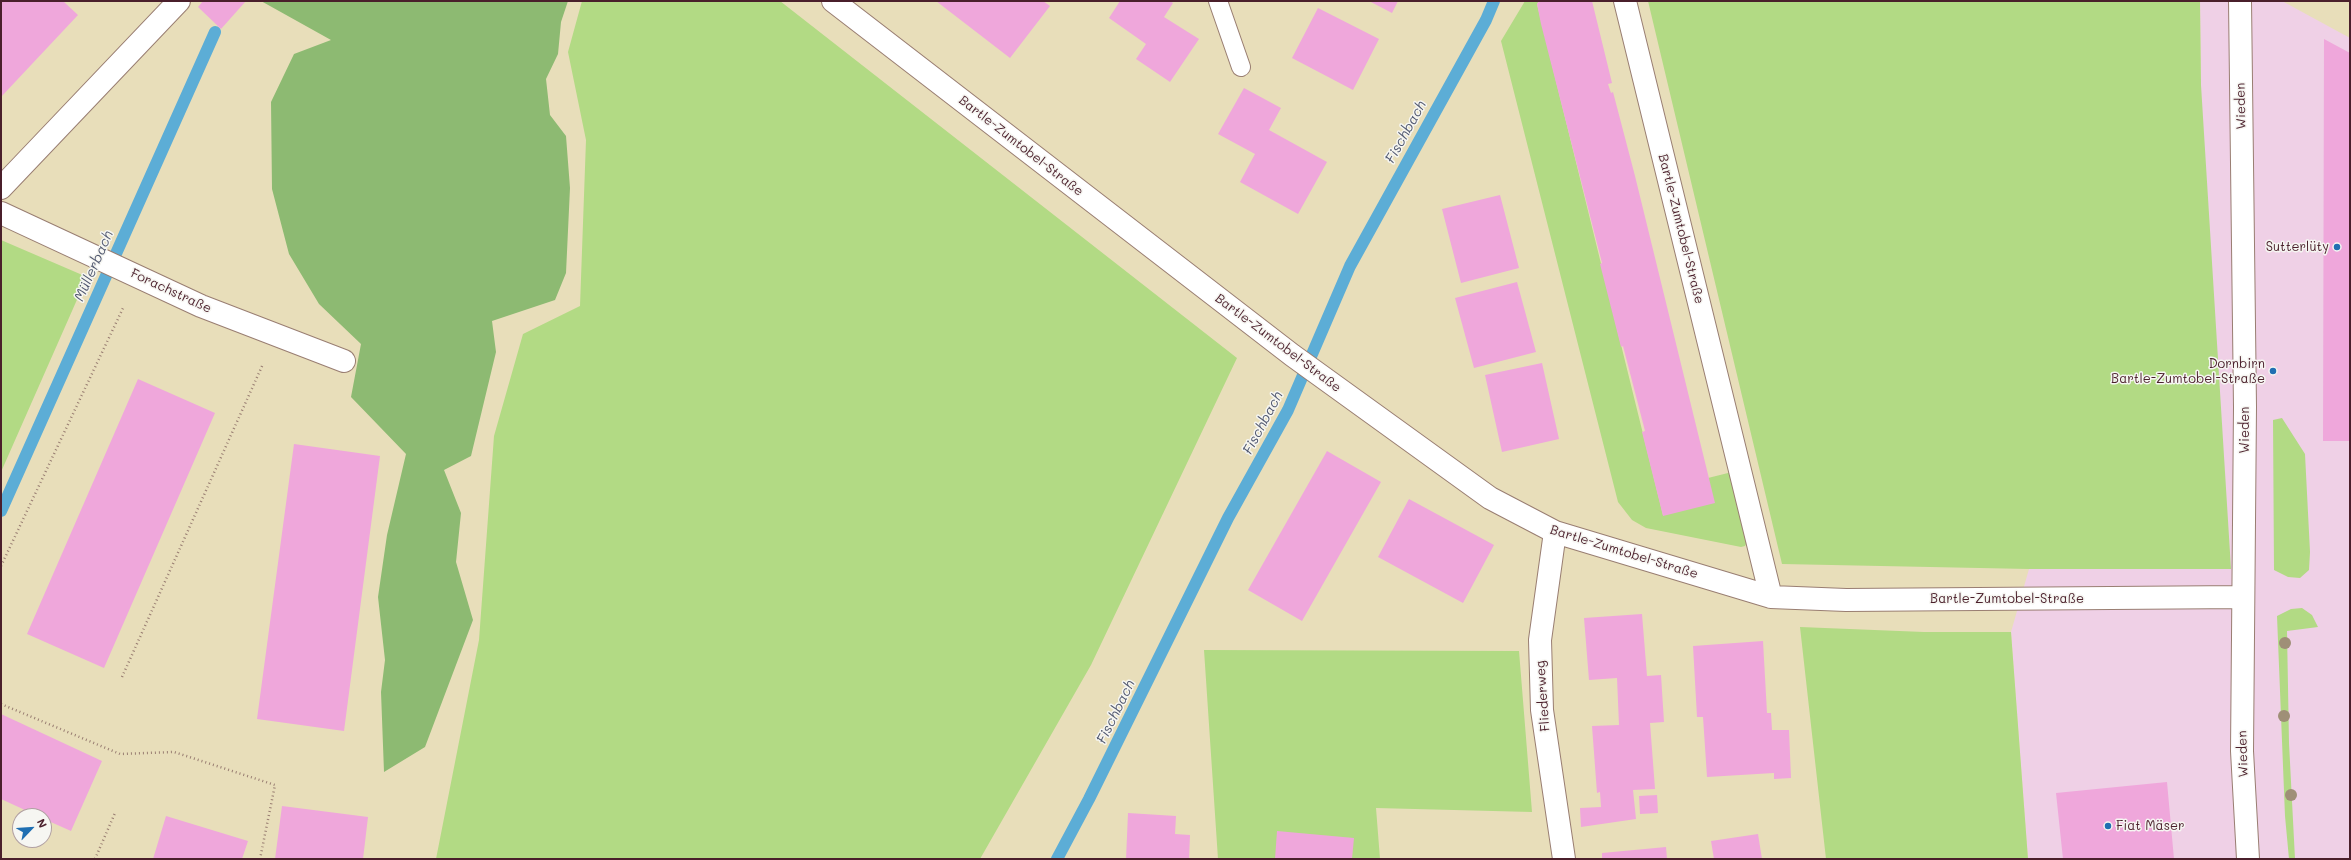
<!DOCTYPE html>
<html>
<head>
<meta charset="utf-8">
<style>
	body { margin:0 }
	#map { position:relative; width:2351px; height:860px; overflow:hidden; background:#e8deba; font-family:Mali,sans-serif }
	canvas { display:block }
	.frame { position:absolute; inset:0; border:2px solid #4a1f2b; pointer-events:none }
	.north { position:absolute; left:12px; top:808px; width:40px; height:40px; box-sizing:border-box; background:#f6f6f2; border:1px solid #b1a0a2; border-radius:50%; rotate:65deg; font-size:11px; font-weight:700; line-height:16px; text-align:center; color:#4a1f2b }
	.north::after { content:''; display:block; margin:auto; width:14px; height:18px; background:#1f6fb2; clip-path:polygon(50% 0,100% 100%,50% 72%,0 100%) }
</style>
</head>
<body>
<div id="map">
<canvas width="2351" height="860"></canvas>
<div class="frame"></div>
<div class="north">N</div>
</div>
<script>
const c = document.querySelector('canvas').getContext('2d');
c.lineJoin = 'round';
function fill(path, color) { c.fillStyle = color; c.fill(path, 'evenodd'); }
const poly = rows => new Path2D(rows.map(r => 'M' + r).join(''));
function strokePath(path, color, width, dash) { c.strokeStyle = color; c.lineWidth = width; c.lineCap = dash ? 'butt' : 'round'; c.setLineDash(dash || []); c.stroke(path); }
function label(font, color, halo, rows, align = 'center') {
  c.font = font + ' Mali,sans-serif'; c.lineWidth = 3; c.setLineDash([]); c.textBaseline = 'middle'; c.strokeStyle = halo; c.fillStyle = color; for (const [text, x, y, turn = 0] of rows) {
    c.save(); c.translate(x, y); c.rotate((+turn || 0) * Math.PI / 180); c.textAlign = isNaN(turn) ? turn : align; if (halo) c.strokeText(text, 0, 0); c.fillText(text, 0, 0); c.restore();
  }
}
fill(poly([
	[2200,1,2282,1,2350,38,2350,859,2028,859,2011,632,2029,569,2201,85]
]), '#efd0e6');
fill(poly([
	[582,1,780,1,1237,358,1091,665,980,859,436,859,479,640,494,436,523,334,580,306,586,140,568,52],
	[1525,1,1539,1,1537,4,1663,515,1708,478,1732,472,1748,540,1745,546,1741,547,1646,528,1632,520,1618,502,1501,41],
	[1648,1,2200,1,2201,85,2231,569,2029,569,1782,564],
	[1,240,87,277,1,472],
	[2282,418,2305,454,2310,552,2309,570,2300,578,2288,577,2274,570,2273,420],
	[2302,608,2312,615,2318,627,2287,631,2289,743,2295,859,2289,859,2285,816,2277,616,2291,609],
	[1800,627,1924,632,2011,632,2028,859,1826,859],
	[1204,650,1519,651,1532,812,1376,808,1380,859,1218,859]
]), '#b2da84');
fill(poly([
	[261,1,568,1,561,22,558,54,546,79,550,115,566,136,570,188,566,273,555,300,492,321,496,352,471,456,444,470,461,513,456,562,473,620,425,747,384,772,381,692,385,660,378,597,387,535,406,454,351,397,361,344,319,304,289,254,272,189,271,102,294,54,331,40]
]), '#8dba72');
strokePath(poly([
	[1,511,215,32],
	[1057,859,1089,799,1228,518,1288,410,1350,266,1486,20,1494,1]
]), '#5cadd6', 12);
fill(poly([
	[1,1,63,1,78,15,1,97],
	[203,1,246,1,221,29,198,7],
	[936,1,1043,1,1050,6,1010,58],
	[1120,1,1170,1,1173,3,1164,17,1199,39,1170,82,1136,59,1146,44,1109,18],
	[1369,1,1398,1,1392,13],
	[1539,1,1592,1,1612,83,1608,84,1611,93,1613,92,1635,176,1715,503,1663,516,1642,432,1645,431,1623,346,1621,347,1600,264,1602,263,1541,24,1537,4],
	[1318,8,1379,39,1353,90,1292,58],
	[2324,39,2350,53,2350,441,2323,441],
	[1244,88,1281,108,1269,130,1327,162,1298,214,1240,182,1255,154,1218,134],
	[1500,195,1519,268,1461,283,1442,209],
	[1517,282,1536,352,1474,368,1455,298],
	[1542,363,1559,439,1502,452,1485,375],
	[138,379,215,413,104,668,27,634],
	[294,444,380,456,344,731,257,719],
	[1327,451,1381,482,1302,621,1248,590],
	[1409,499,1494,545,1463,603,1378,557],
	[1642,614,1647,676,1661,675,1664,722,1650,723,1655,789,1633,790,1636,819,1581,827,1580,808,1601,807,1600,792,1597,793,1592,726,1619,725,1617,678,1589,680,1584,618],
	[1763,641,1767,713,1771,713,1772,730,1789,730,1791,778,1774,779,1774,773,1707,777,1703,717,1697,717,1693,646],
	[1,714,102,761,71,831,44,819,44,816,38,816,1,799],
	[2167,782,2174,859,2063,859,2056,793],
	[1657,795,1658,813,1640,814,1639,796],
	[282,806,368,817,363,859,275,859],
	[1128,813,1176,816,1175,834,1190,835,1189,859,1126,859],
	[166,816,248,841,242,859,153,859],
	[1277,831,1354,838,1352,859,1275,859],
	[1758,834,1762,859,1714,859,1711,841],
	[1666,847,1667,859,1602,859,1602,853]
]), '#efa7db');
const service = poly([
	[1218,1,1241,67]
]);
const minor = poly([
	[833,1,1292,355,1490,498,1555,532,1771,597,1846,600,2243,597],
	[1625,1,1771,597],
	[2240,1,2245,407,2242,751,2248,859],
	[1,188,179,1],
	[1,213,201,306,344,361],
	[1555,532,1540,640,1542,710,1564,859]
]);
strokePath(service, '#997e72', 20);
strokePath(minor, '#997e72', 24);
strokePath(poly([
	[1,566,124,306],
	[122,677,263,364],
	[1,704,120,754,174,752,275,785,260,859],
	[95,859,115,813]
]), '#997e72', 2.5, [1, 3]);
strokePath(service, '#fff', 18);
strokePath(minor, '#fff', 22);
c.fillStyle = '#9f8f77';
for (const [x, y] of [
	[2285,643],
	[2284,716],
	[2291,795]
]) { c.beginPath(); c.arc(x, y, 6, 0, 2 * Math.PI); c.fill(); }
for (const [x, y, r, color] of [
	[2337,247,4,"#1f6fb2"],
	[2273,371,4,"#1f6fb2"],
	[2108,826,4,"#1f6fb2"]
]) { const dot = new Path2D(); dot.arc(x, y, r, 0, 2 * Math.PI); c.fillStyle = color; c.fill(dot); strokePath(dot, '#f6f6f2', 1.5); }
label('13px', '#4a1f2b', '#f6f6f2', [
	["Wieden",2241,106,-91],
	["Bartle-Zumtobel-Straße",1021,146,38],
	["Bartle-Zumtobel-Straße",1681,229,76],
	["Forachstraße",171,291,25],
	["Bartle-Zumtobel-Straße",1278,343,37],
	["Wieden",2245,430,-90],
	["Bartle-Zumtobel-Straße",1624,552,17],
	["Bartle-Zumtobel-Straße",2007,599],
	["Fliederweg",1543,696,-94],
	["Wieden",2243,754,-92]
]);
label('13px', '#4a1f2b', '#f6f6f2', [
	["Sutterlüty",2329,247],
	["Dornbirn",2265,364],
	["Bartle-Zumtobel-Straße",2265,379],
	["Fiat Mäser",2116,826,"left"]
], 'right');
label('italic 14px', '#51586f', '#f6f6f2', [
	["Fischbach",1406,132,-61],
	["Müllerbach",94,266,-66],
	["Fischbach",1263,423,-62],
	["Fischbach",1116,712,-64]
]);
</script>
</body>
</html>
